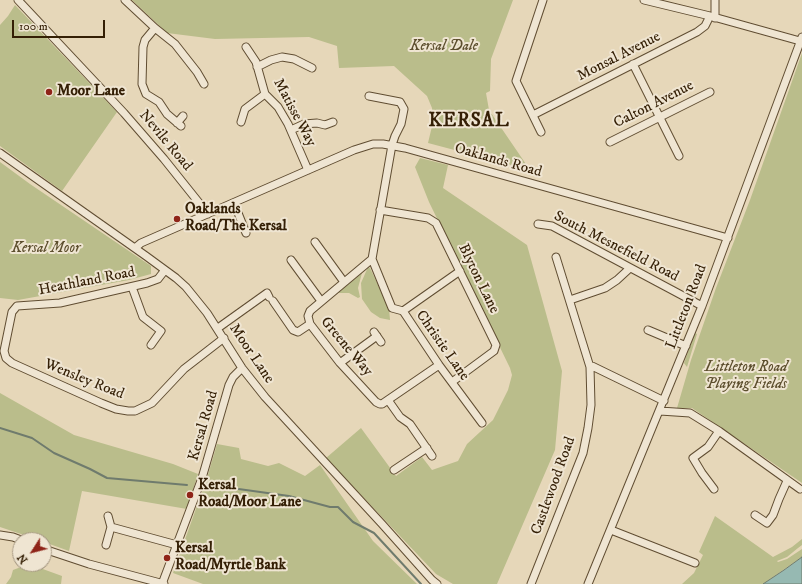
<!DOCTYPE html>
<html>
<head>
<meta charset="utf-8">
<style>
	body { margin:0 }
	#map { position:relative; width:802px; height:584px; overflow:hidden; background:#e6d7b9; font-family:"IM FELL DW Pica",serif }
	canvas { display:block }
	.north { position:absolute; left:12px; top:532px; width:40px; height:40px; box-sizing:border-box; background:#efe5d2; border:1px solid #a49680; border-radius:50%; rotate:234deg; font-size:11px; font-weight:700; line-height:16px; text-align:center; color:#341f05 }
	.north::after { content:''; display:block; margin:auto; width:14px; height:18px; background:#8f2418; clip-path:polygon(50% 0,100% 100%,50% 72%,0 100%) }
	.scale { position:absolute; left:12px; top:20px; width:93px; height:18px; box-sizing:border-box; border:2px solid #341f05; border-top:0; padding-left:5px; font-size:12px; line-height:14px; white-space:nowrap; color:#341f05; -webkit-text-stroke:3px #efe5d2; paint-order:stroke }
</style>
</head>
<body>
<div id="map">
<canvas width="802" height="584"></canvas>
<div class="north">N</div>
<div class="scale">100 m</div>
</div>
<script>
const c = document.querySelector('canvas').getContext('2d');
c.lineJoin = 'round';
function fill(path, color) { c.fillStyle = color; c.fill(path, 'evenodd'); }
const poly = rows => new Path2D(rows.map(r => 'M' + r).join(''));
function strokePath(path, color, width, dash) { c.strokeStyle = color; c.lineWidth = width; c.lineCap = dash ? 'butt' : 'round'; c.setLineDash(dash || []); c.stroke(path); }
function label(font, color, halo, rows, align = 'center') {
  c.font = font + ' "IM FELL DW Pica",serif'; c.lineWidth = 4; c.setLineDash([]); c.textBaseline = 'middle'; c.strokeStyle = halo; c.fillStyle = color; for (const [text, x, y, turn = 0] of rows) {
    c.save(); c.translate(x, y); c.rotate((+turn || 0) * Math.PI / 180); c.textAlign = isNaN(turn) ? turn : align; if (halo) c.strokeText(text, 0, 0); c.fillText(text, 0, 0); c.restore();
  }
}
fill(poly([
	[132,0,513,0,491,59,490,91,486,93,489,110,530,170,428,143,433,122,432,108,427,96,394,66,339,68,337,46,309,37,215,39,167,33],
	[15,5,117,112,62,191,0,146,0,25,8,16],
	[802,53,802,483,692,408,677,408,691,360,716,288,750,200],
	[420,158,448,165,443,188,527,245,562,371,555,450,497,584,453,584,436,574,326,458,361,428,396,476,422,457,432,470,458,461,467,444,493,420,508,390,512,375,510,368,429,202,415,167],
	[0,162,30,184,151,266,151,274,129,280,18,300,0,298],
	[368,267,370,268,389,308,390,320,380,318,371,312,362,299,361,283],
	[362,273,358,288,360,297,358,298,349,293,338,293],
	[695,333,697,334,687,367,684,363,685,360],
	[0,393,74,435,173,464,198,474,187,509,82,491,69,551,44,542,44,540,39,540,0,527],
	[217,444,239,448,241,459,268,466,279,463,305,476,320,465,373,541,417,584,203,584,173,573,207,478],
	[715,516,773,557,792,547,802,539,802,545,798,548,787,557,777,561,778,562,787,559,802,549,802,557,763,584,682,584,694,573,703,555,699,552],
	[29,564,62,576,61,584,0,584,6,584,11,577,13,570]
]), '#babd8b');
const water = poly([
	[802,557,802,584,763,584,784,570,802,557]
]);
fill(water, '#96b9b2');
strokePath(water, '#6f7b6d', 1);
strokePath(poly([
	[0,428,32,438,54,453,90,469,107,478,187,485],
	[217,486,289,496,330,507,338,507,353,522,374,533,421,584]
]), '#6f7b6d', 2);
const minor = poly([
	[18,0,124,113,164,159,208,214],
	[125,0,155,28,175,44,197,72,204,84],
	[644,0,710,16,800,41],
	[715,18,715,0],
	[155,28,145,40,143,47,142,84,146,94,159,102,167,114,181,126],
	[246,47,256,62,265,94,278,107,288,124,308,170],
	[633,64,679,156],
	[257,67,271,60,282,57,294,59,312,68],
	[369,96,400,102,404,109,401,124,395,136,392,145,372,259,392,308,403,311,439,365,482,423],
	[533,115,697,32,705,26,710,16],
	[241,122,245,109,265,94],
	[177,123,183,116],
	[291,130,304,124,317,123,325,125,333,122],
	[541,132,516,81,543,0],
	[610,142,710,92],
	[0,153,146,256,176,278,186,287,207,313,242,368,265,397,382,524,432,580,437,584],
	[234,203,246,233],
	[380,210,428,218,436,223,496,345,494,351,452,382],
	[538,224,552,226,702,306],
	[315,242,344,282],
	[135,248,141,243,354,150,373,144,383,144,405,148,728,238],
	[372,259,310,311,308,316,310,324,340,363,376,402,380,404,382,404,439,365],
	[291,260,321,301],
	[165,270,158,279,147,283,60,303,17,306,12,312,4,351,6,358,12,363,101,403,116,409,128,411,135,411,152,403,184,369,224,338],
	[132,287,143,317,161,331,151,345],
	[570,300,605,288,617,280,630,268],
	[273,301,293,330,298,332,310,324],
	[403,311,460,271],
	[218,328,267,293,269,297],
	[648,330,686,346],
	[374,332,381,342],
	[340,363,377,336],
	[590,367,592,366,664,401],
	[388,400,400,417,410,424,432,456],
	[660,411,690,413,719,431,800,489],
	[394,470,427,448],
	[714,489,702,473,693,458,708,447,719,431],
	[755,515,767,523,773,515,779,499,787,481],
	[108,516,111,527],
	[611,530,695,563],
	[0,535,13,537,21,540],
	[106,545,111,527,177,545],
	[44,549,89,564,164,584],
	[162,584,202,478,229,385,233,377,242,368],
	[531,584,583,453,588,428,591,405,590,367,556,257],
	[588,584,702,306,802,37]
]);
strokePath(minor, '#604d32', 9);
strokePath(minor, '#efe5d2', 7);
for (const [x, y, r, color] of [
	[49,92,4,"#8f2418"],
	[177,219,4,"#8f2418"],
	[190,495,4,"#8f2418"],
	[167,558,4,"#8f2418"]
]) { const dot = new Path2D(); dot.arc(x, y, r, 0, 2 * Math.PI); c.fillStyle = color; c.fill(dot); strokePath(dot, '#efe5d2', 1.5); }
label('italic 15px', '#5c4e2d', '#efe5d2', [
	["Kersal Dale",444,47],
	["Kersal Moor",46,249],
	["Littleton Road",746,368],
	["Playing Fields",746,385]
]);
label('15px', '#341f05', '#efe5d2', [
	["Monsal Avenue",619,57,-27],
	["Calton Avenue",654,105,-27],
	["Matisse Way",294,113,62],
	["Nevile Road",165,141,50],
	["Oaklands Road",498,161,16],
	["South Mesnefield Road",616,247,27],
	["Blyton Lane",478,279,64],
	["Heathland Road",87,282,-11],
	["Littleton Road",687,307,-69],
	["Christie Lane",442,346,55],
	["Greene Way",346,347,50],
	["Moor Lane",251,354,56],
	["Wensley Road",84,380,22],
	["Kersal Road",204,426,-74],
	["Castlewood Road",554,486,-70]
]);
label('bold 15px', '#341f05', '#efe5d2', [
	["Moor Lane",57,92],
	["Oaklands",185,210],
	["Road/The Kersal",185,227],
	["Kersal",198,486],
	["Road/Moor Lane",198,503],
	["Kersal",175,549],
	["Road/Myrtle Bank",175,566]
], 'left');
c.letterSpacing = '1px';
label('bold 19px', '#341f05', '#efe5d2', [
	["KERSAL",469,122]
]);
c.letterSpacing = '0px';
</script>
</body>
</html>
